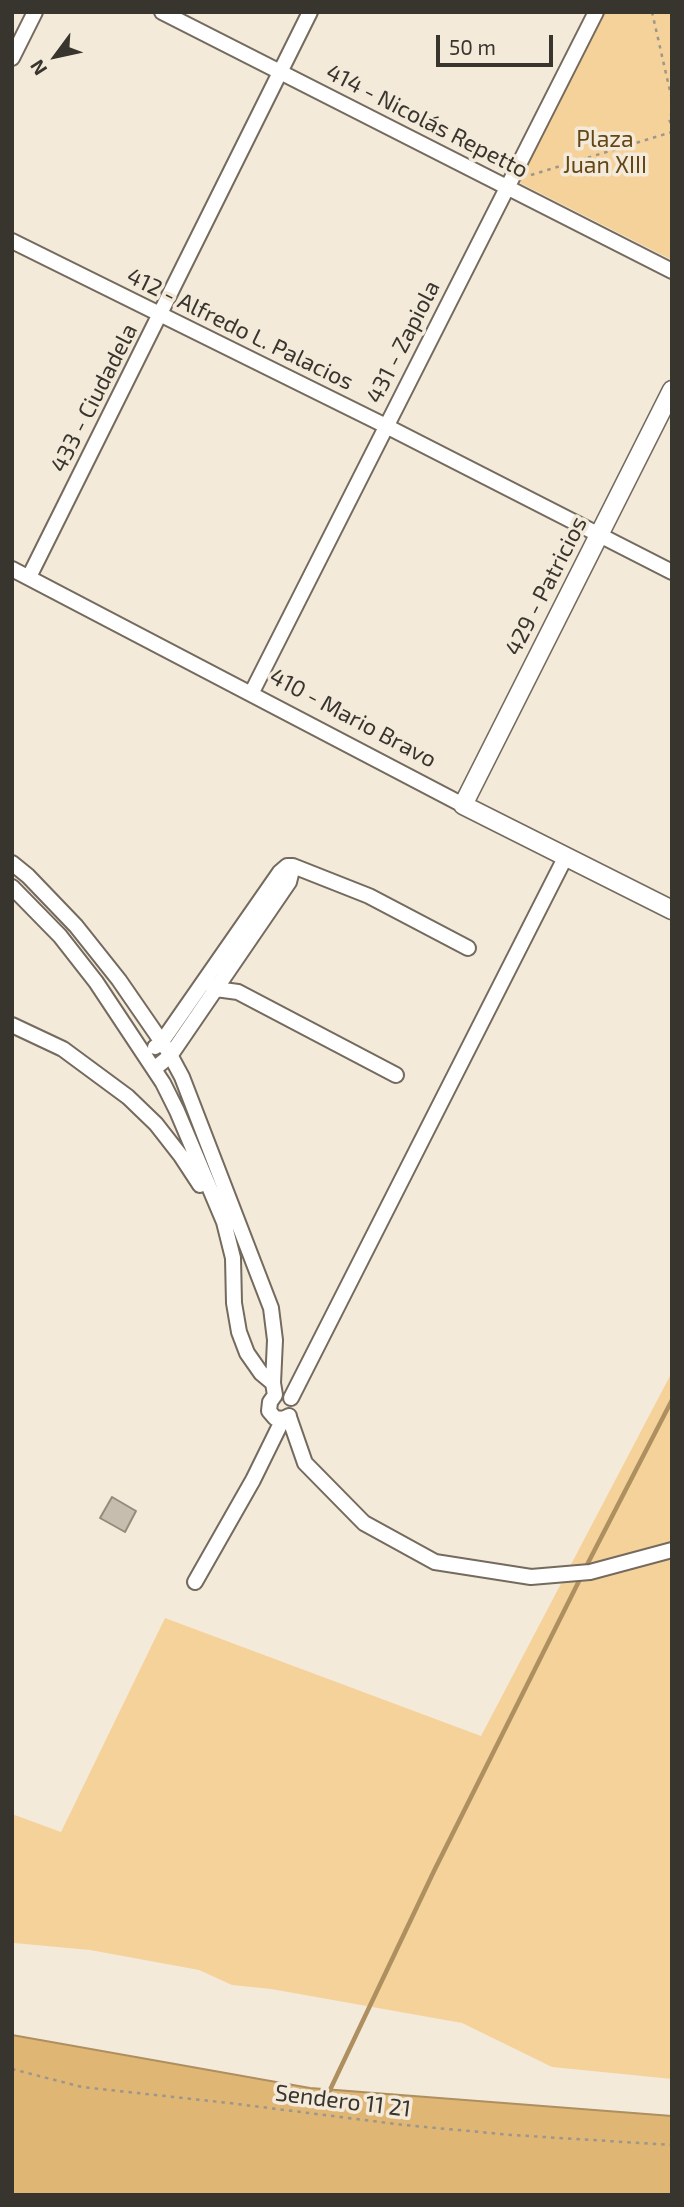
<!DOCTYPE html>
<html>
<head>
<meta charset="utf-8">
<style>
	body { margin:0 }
	#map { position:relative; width:684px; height:2207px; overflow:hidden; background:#f4eada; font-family:"Exo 2",sans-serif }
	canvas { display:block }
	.frame { position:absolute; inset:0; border:14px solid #38342e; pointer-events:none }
	.north { position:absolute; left:21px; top:21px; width:70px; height:70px; -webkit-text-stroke:5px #f4eada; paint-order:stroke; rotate:237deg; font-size:19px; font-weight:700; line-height:28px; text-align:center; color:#38342e }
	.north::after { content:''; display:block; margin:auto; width:24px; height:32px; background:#38342e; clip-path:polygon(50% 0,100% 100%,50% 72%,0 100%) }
	.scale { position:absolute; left:436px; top:35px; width:117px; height:32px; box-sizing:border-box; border:4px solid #38342e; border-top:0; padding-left:9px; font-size:21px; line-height:24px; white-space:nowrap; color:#38342e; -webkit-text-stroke:5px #f4eada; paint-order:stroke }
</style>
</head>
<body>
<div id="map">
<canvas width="684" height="2207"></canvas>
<div class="frame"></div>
<div class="north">N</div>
<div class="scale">50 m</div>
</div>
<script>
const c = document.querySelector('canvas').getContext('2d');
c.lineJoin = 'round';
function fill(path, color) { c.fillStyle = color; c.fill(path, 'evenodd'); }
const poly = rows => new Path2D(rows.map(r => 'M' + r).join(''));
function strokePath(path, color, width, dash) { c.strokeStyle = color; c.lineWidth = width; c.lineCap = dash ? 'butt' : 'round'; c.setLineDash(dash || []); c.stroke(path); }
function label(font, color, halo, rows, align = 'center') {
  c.font = font + ' "Exo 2",sans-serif'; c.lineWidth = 7; c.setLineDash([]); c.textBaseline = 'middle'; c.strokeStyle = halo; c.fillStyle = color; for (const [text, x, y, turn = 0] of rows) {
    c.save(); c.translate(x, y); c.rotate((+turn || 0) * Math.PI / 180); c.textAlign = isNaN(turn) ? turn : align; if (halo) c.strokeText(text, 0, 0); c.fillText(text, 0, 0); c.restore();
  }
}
fill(poly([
	[603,12,672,12,672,260,518,182],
	[672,1372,672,2079,552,2067,462,2023,271,1989,232,1985,199,1970,90,1950,14,1943,12,1945,12,1814,61,1832,165,1618,481,1736]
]), '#f6d29b');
const water = poly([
	[12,2035,310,2088,672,2116,672,2195,12,2195,12,2035]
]);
fill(water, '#e0b675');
strokePath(water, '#ae8f60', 2);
strokePath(poly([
	[329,2092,434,1871,589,1561,672,1400]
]), '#ae8f60', 4.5);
const building = poly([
	[112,1497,136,1511,125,1532,100,1518,112,1497]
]);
fill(building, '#c7bdae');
strokePath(building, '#958b7d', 2);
const minor = poly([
	[162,12,672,271],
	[12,58,35,12],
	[12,241,386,426,672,572],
	[12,569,463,805],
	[29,577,310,12],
	[252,692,596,12],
	[12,863,28,876,76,926,119,980,168,1051,182,1077,271,1308,275,1340,273,1383,275,1395,270,1402,269,1411,275,1418,283,1419],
	[12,887,60,936,96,982,163,1083,177,1111,224,1222,233,1258,234,1303,239,1332,247,1353,261,1373,273,1383],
	[212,986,216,989,238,992,396,1075],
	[12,1025,63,1049,128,1097,156,1124,181,1156,200,1185],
	[155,1047,161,1043,280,872,287,866,293,866,369,896,468,948],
	[154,1069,170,1056,289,882,293,866],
	[291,1398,566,856],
	[289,1417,305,1463,364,1523,435,1562,531,1577,590,1572,672,1550],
	[195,1582,253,1480,283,1419,289,1416]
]);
const tertiary = poly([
	[672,390,463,805,672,910]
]);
strokePath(minor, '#746a5d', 18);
strokePath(tertiary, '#746a5d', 21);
strokePath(poly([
	[652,12,672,100],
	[672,112,669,119,672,127],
	[531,175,672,132],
	[12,2069,82,2087,229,2103,404,2125,512,2135,672,2145]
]), '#9d968a', 2.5, [3.5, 5]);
strokePath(minor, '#fff', 14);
strokePath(tertiary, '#fff', 18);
label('23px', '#38342e', '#f4eada', [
	["414 - Nicolás Repetto",427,121,27],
	["412 - Alfredo L. Palacios",240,329,26],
	["431 - Zapiola",403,342,-63],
	["433 - Ciudadela",94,398,-63],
	["429 - Patricios",546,586,-63],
	["410 - Mario Bravo",353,718,28],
	["Sendero 11 21",343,2101,7]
]);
label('23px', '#644715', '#f4eada', [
	["Plaza",605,139],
	["Juan XIII",605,165]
]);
</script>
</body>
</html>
